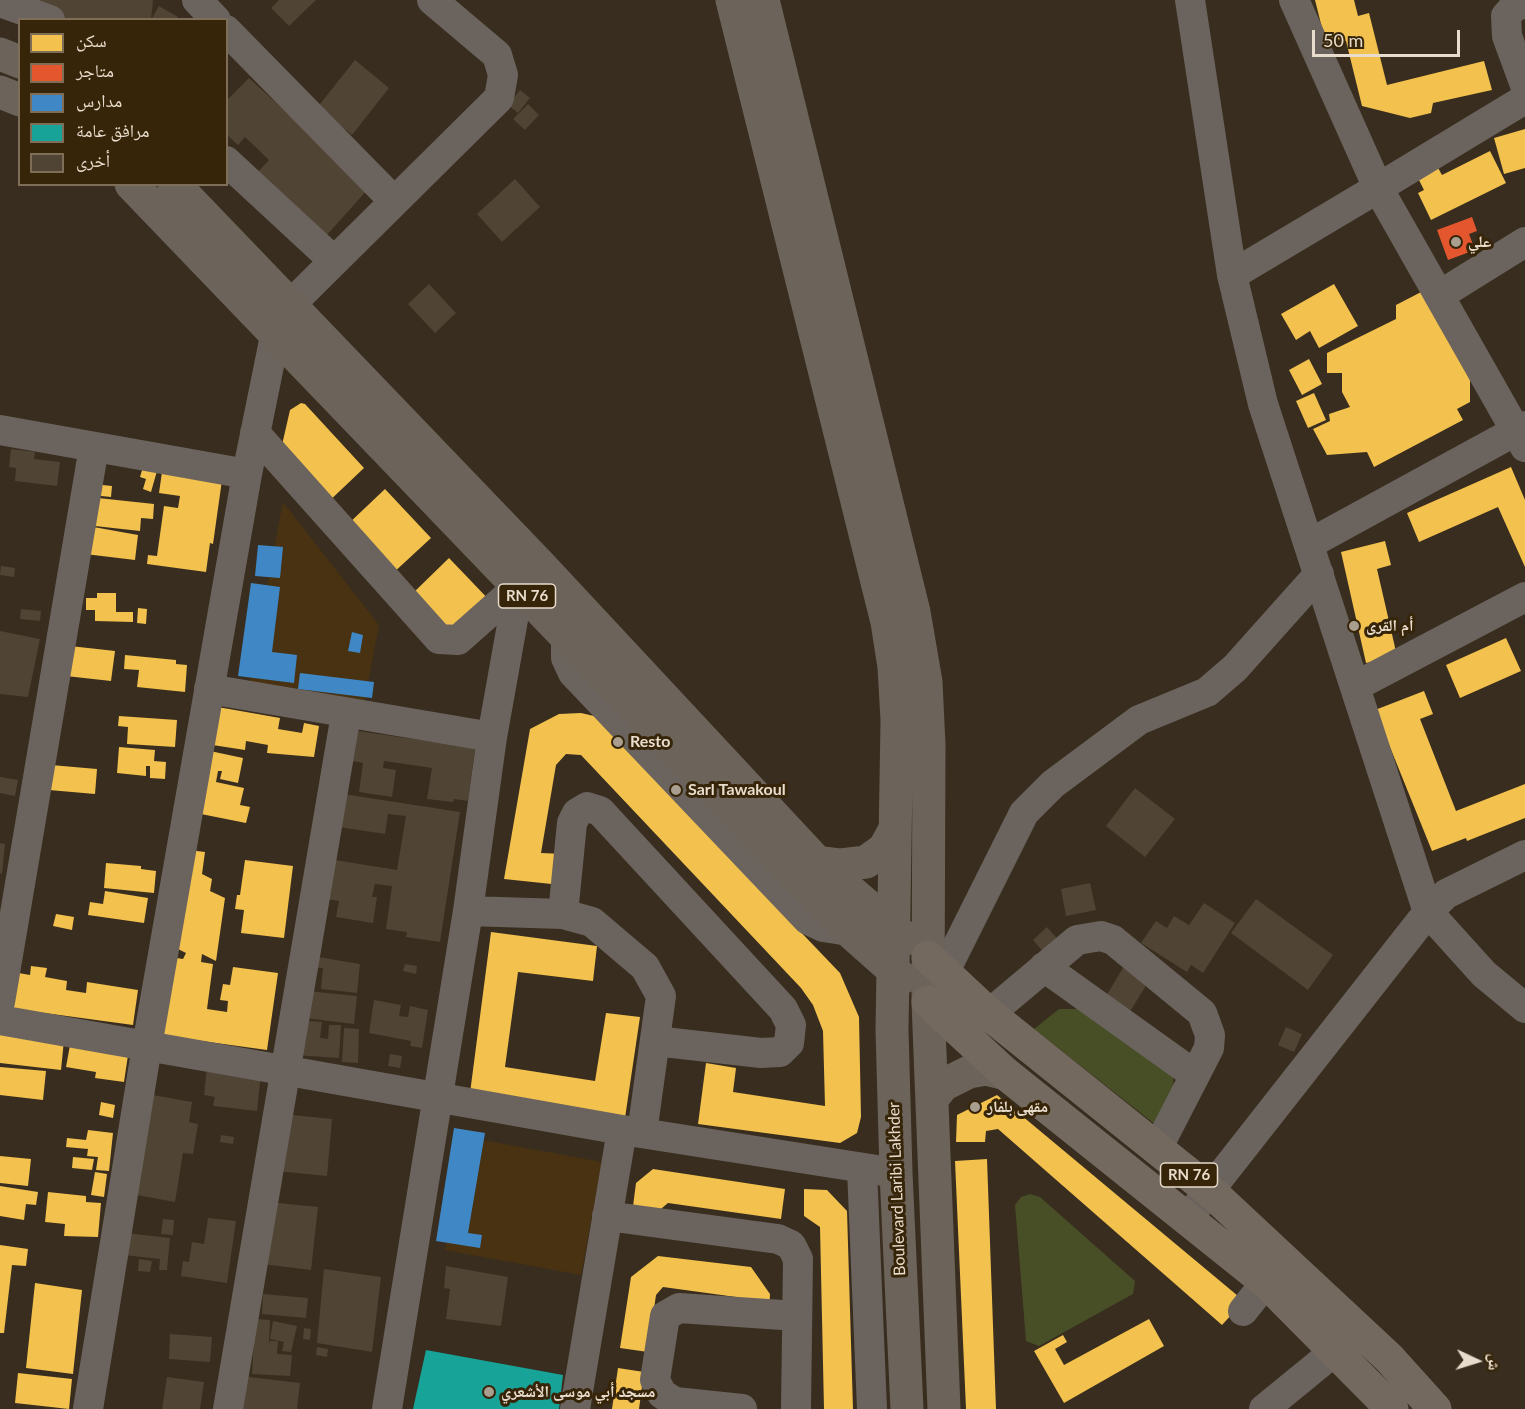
<!DOCTYPE html>
<html>
<head>
<meta charset="utf-8">
<style>
	body { margin:0 }
	#map { position:relative; width:1525px; height:1409px; overflow:hidden; background:#382d1e; font-family:Lato,"Noto Naskh Arabic",sans-serif }
	canvas { display:block }
	.legend { position:absolute; left:18px; top:18px; width:210px; height:168px; box-sizing:border-box; background:#372509; border:2px solid #7e6e57; margin:0; padding:8px 10px; list-style:none; font-size:18px; color:#e8dccc }
	.legend li { display:flex; align-items:center; gap:12px; height:30px }
	.legend b { width:30px; border:2px solid #7e6e57 }
	.north { position:absolute; left:1447px; top:1331px; width:60px; height:60px; -webkit-text-stroke:4px #372509; paint-order:stroke; rotate:94deg; font-size:16px; font-weight:700; line-height:24px; text-align:center; color:#e8dccc }
	.north::after { content:''; display:block; margin:auto; width:21px; height:27px; background:#e8dccc; clip-path:polygon(50% 0,100% 100%,50% 72%,0 100%) }
	.scale { position:absolute; left:1312px; top:30px; width:148px; height:27px; box-sizing:border-box; border:3px solid #e8dccc; border-top:0; padding-left:8px; font-size:18px; line-height:21px; white-space:nowrap; color:#e8dccc; -webkit-text-stroke:4px #372509; paint-order:stroke }
</style>
</head>
<body>
<div id="map">
<canvas width="1525" height="1409"></canvas>
<ul class="legend">
<li><b style="height:16px;background:#f2c14e"></b>سكن</li>
<li><b style="height:16px;background:#e4572e"></b>متاجر</li>
<li><b style="height:16px;background:#3f88c5"></b>مدارس</li>
<li><b style="height:16px;background:#17a398"></b>مرافق عامة</li>
<li><b style="height:16px;background:#504434"></b>أخرى</li>
</ul>
<div class="north">ش</div>
<div class="scale">50 m</div>
</div>
<script>
const c = document.querySelector('canvas').getContext('2d');
c.lineJoin = 'round';
function fill(path, color) { c.fillStyle = color; c.fill(path, 'evenodd'); }
const poly = rows => new Path2D(rows.map(r => 'M' + r).join(''));
function strokePath(path, color, width, dash) { c.strokeStyle = color; c.lineWidth = width; c.lineCap = dash ? 'butt' : 'round'; c.setLineDash(dash || []); c.stroke(path); }
function label(font, color, halo, rows, align = 'center') {
  c.font = font + ' Lato,"Noto Naskh Arabic",sans-serif'; c.lineWidth = 6; c.setLineDash([]); c.textBaseline = 'middle'; c.strokeStyle = halo; c.fillStyle = color; for (const [text, x, y, turn = 0] of rows) {
    c.save(); c.translate(x, y); c.rotate((+turn || 0) * Math.PI / 180); c.textAlign = isNaN(turn) ? turn : align; if (halo) c.strokeText(text, 0, 0); c.fillText(text, 0, 0); c.restore();
  }
}
fill(poly([
	[283,502,379,625,364,705,249,683],
	[466,1137,602,1162,581,1275,445,1250]
]), '#483212');
fill(poly([
	[1059,1009,1081,1009,1173,1074,1174,1096,1161,1129,1034,1029],
	[1030,1194,1040,1197,1135,1281,1133,1294,1039,1346,1026,1341,1015,1205,1021,1197]
]), '#484f27');
fill(poly([
	[1315,0,1354,0,1358,16,1369,13,1387,85,1484,61,1492,90,1433,103,1431,113,1410,118,1362,106,1346,41,1324,36],
	[1525,129,1525,168,1504,174,1494,138],
	[1490,151,1506,183,1431,220,1418,193,1424,190,1417,176,1437,166,1442,175],
	[1334,284,1358,326,1319,348,1310,331,1296,340,1281,314],
	[1425,290,1470,380,1470,402,1457,409,1463,420,1374,467,1367,452,1327,455,1313,429,1330,421,1329,414,1350,407,1342,392,1342,373,1327,373,1327,353,1396,319,1396,305],
	[1309,359,1322,384,1302,395,1289,370],
	[1314,393,1326,420,1308,428,1296,401],
	[301,403,305,404,364,468,324,506,279,458,290,410],
	[143,467,157,471,151,492,143,489,146,479,140,477],
	[1511,467,1525,500,1525,567,1498,507,1419,542,1407,513],
	[162,472,222,480,213,544,210,543,206,572,147,564,148,555,157,556,164,506,178,508,180,496,159,493],
	[93,484,112,486,111,497,92,495],
	[385,489,431,538,391,575,346,526],
	[98,498,154,504,153,519,141,518,140,531,95,526],
	[88,526,138,535,135,560,85,554],
	[1385,541,1391,565,1377,569,1397,656,1366,663,1341,552],
	[449,558,495,606,456,643,411,595],
	[97,593,116,593,116,612,133,612,133,622,95,621,95,610,86,610,86,598,97,598],
	[138,608,147,609,146,624,137,623],
	[1506,638,1521,671,1460,698,1446,665],
	[70,646,115,651,111,681,66,676],
	[125,655,176,660,176,664,187,665,185,692,137,687,139,670,124,669],
	[1424,691,1433,714,1420,719,1456,811,1525,784,1525,818,1467,841,1466,838,1432,851,1375,710],
	[212,706,280,718,278,729,302,733,304,723,319,726,314,757,267,753,268,745,246,741,245,750,206,744],
	[581,713,594,716,840,973,859,1017,861,1117,857,1133,840,1143,698,1124,706,1063,736,1068,733,1092,825,1106,823,1031,813,1005,801,988,581,755,566,754,556,765,541,853,564,854,561,885,504,879,530,729,559,714],
	[119,716,177,720,175,747,127,744,128,727,118,726],
	[119,747,155,750,154,761,166,762,165,779,150,778,150,766,146,766,146,776,117,773],
	[210,751,243,758,238,783,220,779,222,771,218,771,216,782,244,788,240,805,250,807,246,823,196,813],
	[51,765,97,769,95,794,49,790],
	[189,850,205,852,202,874,212,879,210,891,225,898,216,961,202,954,201,962,213,964,207,1009,227,1012,228,1001,220,1000,223,984,230,985,233,967,278,973,267,1050,158,1035,170,957,183,959,186,953,174,947],
	[245,860,293,866,284,938,241,933,244,910,235,909,237,895,240,895],
	[106,863,141,866,141,869,156,871,154,893,104,888],
	[105,891,148,898,144,923,88,915,90,902,103,904],
	[56,914,74,917,72,930,53,926],
	[491,932,597,946,593,981,518,972,505,1067,595,1081,606,1013,640,1017,625,1118,470,1093],
	[31,966,47,968,45,977,67,981,66,990,86,993,87,982,138,990,133,1025,8,1008,13,972,30,975],
	[0,1033,64,1040,61,1070,0,1063],
	[70,1045,128,1055,124,1082,95,1078,96,1072,66,1067],
	[0,1067,46,1071,43,1100,0,1095],
	[997,1095,1244,1301,1222,1325,998,1129,986,1131,985,1142,956,1142,957,1115],
	[101,1102,115,1105,113,1118,99,1115],
	[88,1130,113,1133,109,1171,96,1170,98,1157,87,1156,88,1149,66,1147,67,1138,86,1140],
	[0,1156,31,1159,28,1186,0,1183],
	[73,1157,94,1159,92,1170,72,1168],
	[987,1159,996,1409,966,1409,955,1161],
	[653,1169,785,1189,781,1219,668,1203,649,1219,632,1214,636,1183],
	[95,1172,107,1174,104,1197,91,1195],
	[0,1186,38,1192,36,1205,26,1204,24,1220,0,1216],
	[804,1189,827,1190,847,1211,853,1409,824,1409,820,1227,804,1216],
	[48,1192,86,1196,86,1202,101,1203,98,1237,64,1236,65,1224,45,1222],
	[0,1245,28,1249,26,1266,12,1265,4,1333,0,1333],
	[658,1256,751,1267,770,1294,769,1315,736,1297,663,1287,656,1295,648,1352,620,1348,631,1277],
	[35,1283,82,1290,73,1374,26,1368],
	[1149,1319,1164,1346,1064,1403,1034,1351,1063,1335,1067,1342,1055,1349,1064,1365],
	[618,1368,644,1372,639,1409,612,1409],
	[18,1373,72,1379,69,1409,15,1403]
]), '#f2c14e');
fill(poly([
	[1472,217,1477,231,1469,234,1475,250,1448,260,1437,230]
]), '#e4572e');
fill(poly([
	[258,545,283,547,280,578,255,576],
	[251,583,280,587,272,652,297,655,294,683,238,676],
	[352,632,363,635,360,653,348,651],
	[300,673,374,682,372,698,298,689],
	[454,1128,485,1133,468,1233,482,1235,480,1248,436,1241]
]), '#3f88c5');
fill(poly([
	[426,1350,563,1375,559,1409,413,1409]
]), '#17a398');
fill(poly([
	[31,0,153,0,151,20,69,20,58,13,59,8,41,6],
	[279,0,316,0,289,26,271,8],
	[159,6,178,17,177,20,151,20],
	[355,60,389,88,352,135,341,126,339,128,316,109],
	[249,78,369,188,326,236,257,173,269,160,245,137,238,145,226,134,226,101],
	[520,90,530,98,518,113,508,105],
	[528,104,539,115,525,130,513,119],
	[515,179,540,207,502,242,477,214],
	[429,284,456,313,435,333,408,304],
	[11,449,35,452,34,459,60,462,57,486,15,481,16,468,9,467],
	[1,566,15,568,14,577,0,575],
	[21,609,41,611,40,621,20,619],
	[0,631,40,639,28,697,0,694],
	[351,730,475,748,468,801,454,799,453,802,427,799,432,768,384,761,383,768,396,770,392,797,359,792,363,763,347,760],
	[0,777,18,780,15,796,0,793],
	[1135,788,1175,819,1145,857,1106,826],
	[337,793,460,812,440,942,406,937,407,932,386,929,392,886,375,884,372,897,377,897,373,923,336,917,339,901,319,898,329,859,397,870,406,816,388,814,385,834,332,826],
	[0,843,5,844,2,874,0,873],
	[1090,883,1096,910,1066,916,1061,889],
	[1256,899,1333,955,1308,990,1231,933],
	[1204,903,1235,923,1203,973,1191,965,1187,972,1141,943,1156,921,1167,928,1174,916,1189,925],
	[1047,927,1061,943,1046,955,1033,940],
	[1133,951,1158,966,1126,1018,1102,1003],
	[312,956,360,964,357,993,321,989,323,968,310,967],
	[405,964,417,966,416,974,403,971],
	[308,991,357,996,354,1024,305,1018],
	[374,1000,401,1005,399,1016,408,1017,410,1006,428,1010,422,1048,410,1046,411,1041,369,1033],
	[297,1020,322,1022,320,1038,328,1039,329,1025,341,1025,339,1058,295,1055],
	[1286,1027,1302,1034,1294,1052,1278,1045],
	[344,1028,359,1029,358,1063,342,1062],
	[390,1054,402,1056,400,1068,388,1066],
	[207,1067,261,1073,257,1111,213,1106,215,1097,204,1095],
	[147,1094,192,1102,189,1122,198,1124,193,1154,183,1153,175,1202,131,1194],
	[283,1114,332,1119,327,1176,277,1171],
	[221,1135,234,1137,233,1144,220,1142],
	[268,1202,318,1207,311,1270,262,1264],
	[208,1218,236,1221,227,1283,181,1276,183,1261,189,1262,192,1242,204,1244],
	[163,1219,174,1220,173,1235,161,1234],
	[126,1233,170,1238,167,1270,159,1270,160,1259,123,1255],
	[139,1259,152,1261,150,1272,138,1271],
	[446,1266,508,1277,501,1326,446,1319,450,1289,444,1288],
	[324,1269,381,1277,372,1352,317,1343],
	[263,1294,308,1298,306,1318,262,1314],
	[255,1319,270,1320,269,1344,270,1341,278,1341,277,1354,292,1355,290,1376,252,1374],
	[273,1321,297,1326,291,1352,282,1351,284,1342,270,1339],
	[304,1328,311,1329,310,1340,303,1339],
	[170,1334,212,1337,210,1362,169,1359],
	[317,1347,328,1349,327,1357,316,1355],
	[241,1376,300,1383,297,1409,237,1409],
	[167,1377,204,1382,200,1409,162,1409]
]), '#504434');
strokePath(poly([
	[197,0,216,20],
	[1190,0,1232,275,1263,404,1428,912,1446,894,1525,855],
	[1294,0,1378,188,1525,99],
	[0,2,50,20],
	[1525,3,1514,7,1506,16,1507,36,1525,85],
	[226,30,394,201],
	[226,161,334,261],
	[1232,275,1378,188,1525,447],
	[1440,295,1525,242],
	[290,305,499,98,503,75,497,55,432,0],
	[0,430,247,474],
	[255,433,439,639,458,640,519,586],
	[1309,544,1525,426],
	[566,638,566,658,573,673,808,920,823,927,849,931],
	[1356,686,1525,597],
	[209,689,492,737],
	[468,911,563,914,592,922,645,967,661,996,642,1133],
	[563,914,572,823,577,813,587,807,600,811,783,1009,791,1025,789,1043,780,1052,761,1053,655,1041],
	[1044,967,1195,1075],
	[944,973,1024,813,1053,784,1139,720,1207,692,1235,668,1319,574],
	[0,1002,94,447],
	[989,1014,1077,940,1101,936,1113,940,1202,1013,1210,1035,1209,1048,1157,1149],
	[0,1020,622,1130,896,1173],
	[862,1169,872,1409],
	[607,1216,778,1239,791,1245,798,1259,796,1409],
	[1187,1219,1428,912,1484,974,1525,1008],
	[1243,1311,1266,1282],
	[88,1409,147,1046,247,474,275,336],
	[228,1409,346,714],
	[387,1409,468,911,492,737,519,586],
	[575,1409,622,1130],
	[742,1409,675,1402,662,1394,655,1380,665,1316,679,1308,797,1316],
	[1264,1409,1335,1351]
]), '#6b645e', 30);
strokePath(poly([
	[732,0,842,441,887,622,894,667,897,720,892,1030,896,1173,907,1409],
	[763,0,914,612,926,682,929,745,928,1002,944,1409],
	[0,54,20,62],
	[0,92,20,100],
	[131,184,849,931,902,978],
	[174,184,540,565,817,862,906,939],
	[817,862,841,865,866,862,884,849,895,829],
	[932,1099,943,1085,969,1072,986,1069,1006,1074]
]), '#6c635a', 33);
strokePath(poly([
	[928,957,989,1014,1210,1191,1389,1358,1435,1409],
	[928,1002,1006,1074,1266,1282,1392,1409]
]), '#73695f', 33);
for (const [x, y, r, color] of [
	[1456,242,6,"#aa9f8f"],
	[1354,626,6,"#aa9f8f"],
	[618,742,6,"#aa9f8f"],
	[676,790,6,"#aa9f8f"],
	[975,1107,6,"#aa9f8f"],
	[489,1392,6,"#aa9f8f"]
]) { const dot = new Path2D(); dot.arc(x, y, r, 0, 2 * Math.PI); c.fillStyle = color; c.fill(dot); strokePath(dot, '#372509', 2); }
for (const [x, y, w] of [
	[527,596,57],
	[1189,1175,57]
]) { const box = new Path2D(); box.roundRect(x - w / 2, y - 12, w, 24, 4.5); c.fillStyle = '#372509'; c.fill(box); strokePath(box, '#e8dccc', 1.5); }
label('bold 15px', '#e8dccc', null, [
	["RN 76",527,596],
	["RN 76",1189,1175]
]);
label('bold 16px', '#e8dccc', '#372509', [
	["علي",1468,242],
	["أم القرى",1366,626],
	["Resto",630,742],
	["Sarl Tawakoul",688,790],
	["مقهى بلفار",987,1107],
	["مسجد أبي موسى الأشعري",501,1392]
], 'left');
label('16px', '#e8dccc', '#372509', [
	["Boulevard Laribi Lakhder",897,1189,-92]
]);
</script>
</body>
</html>
